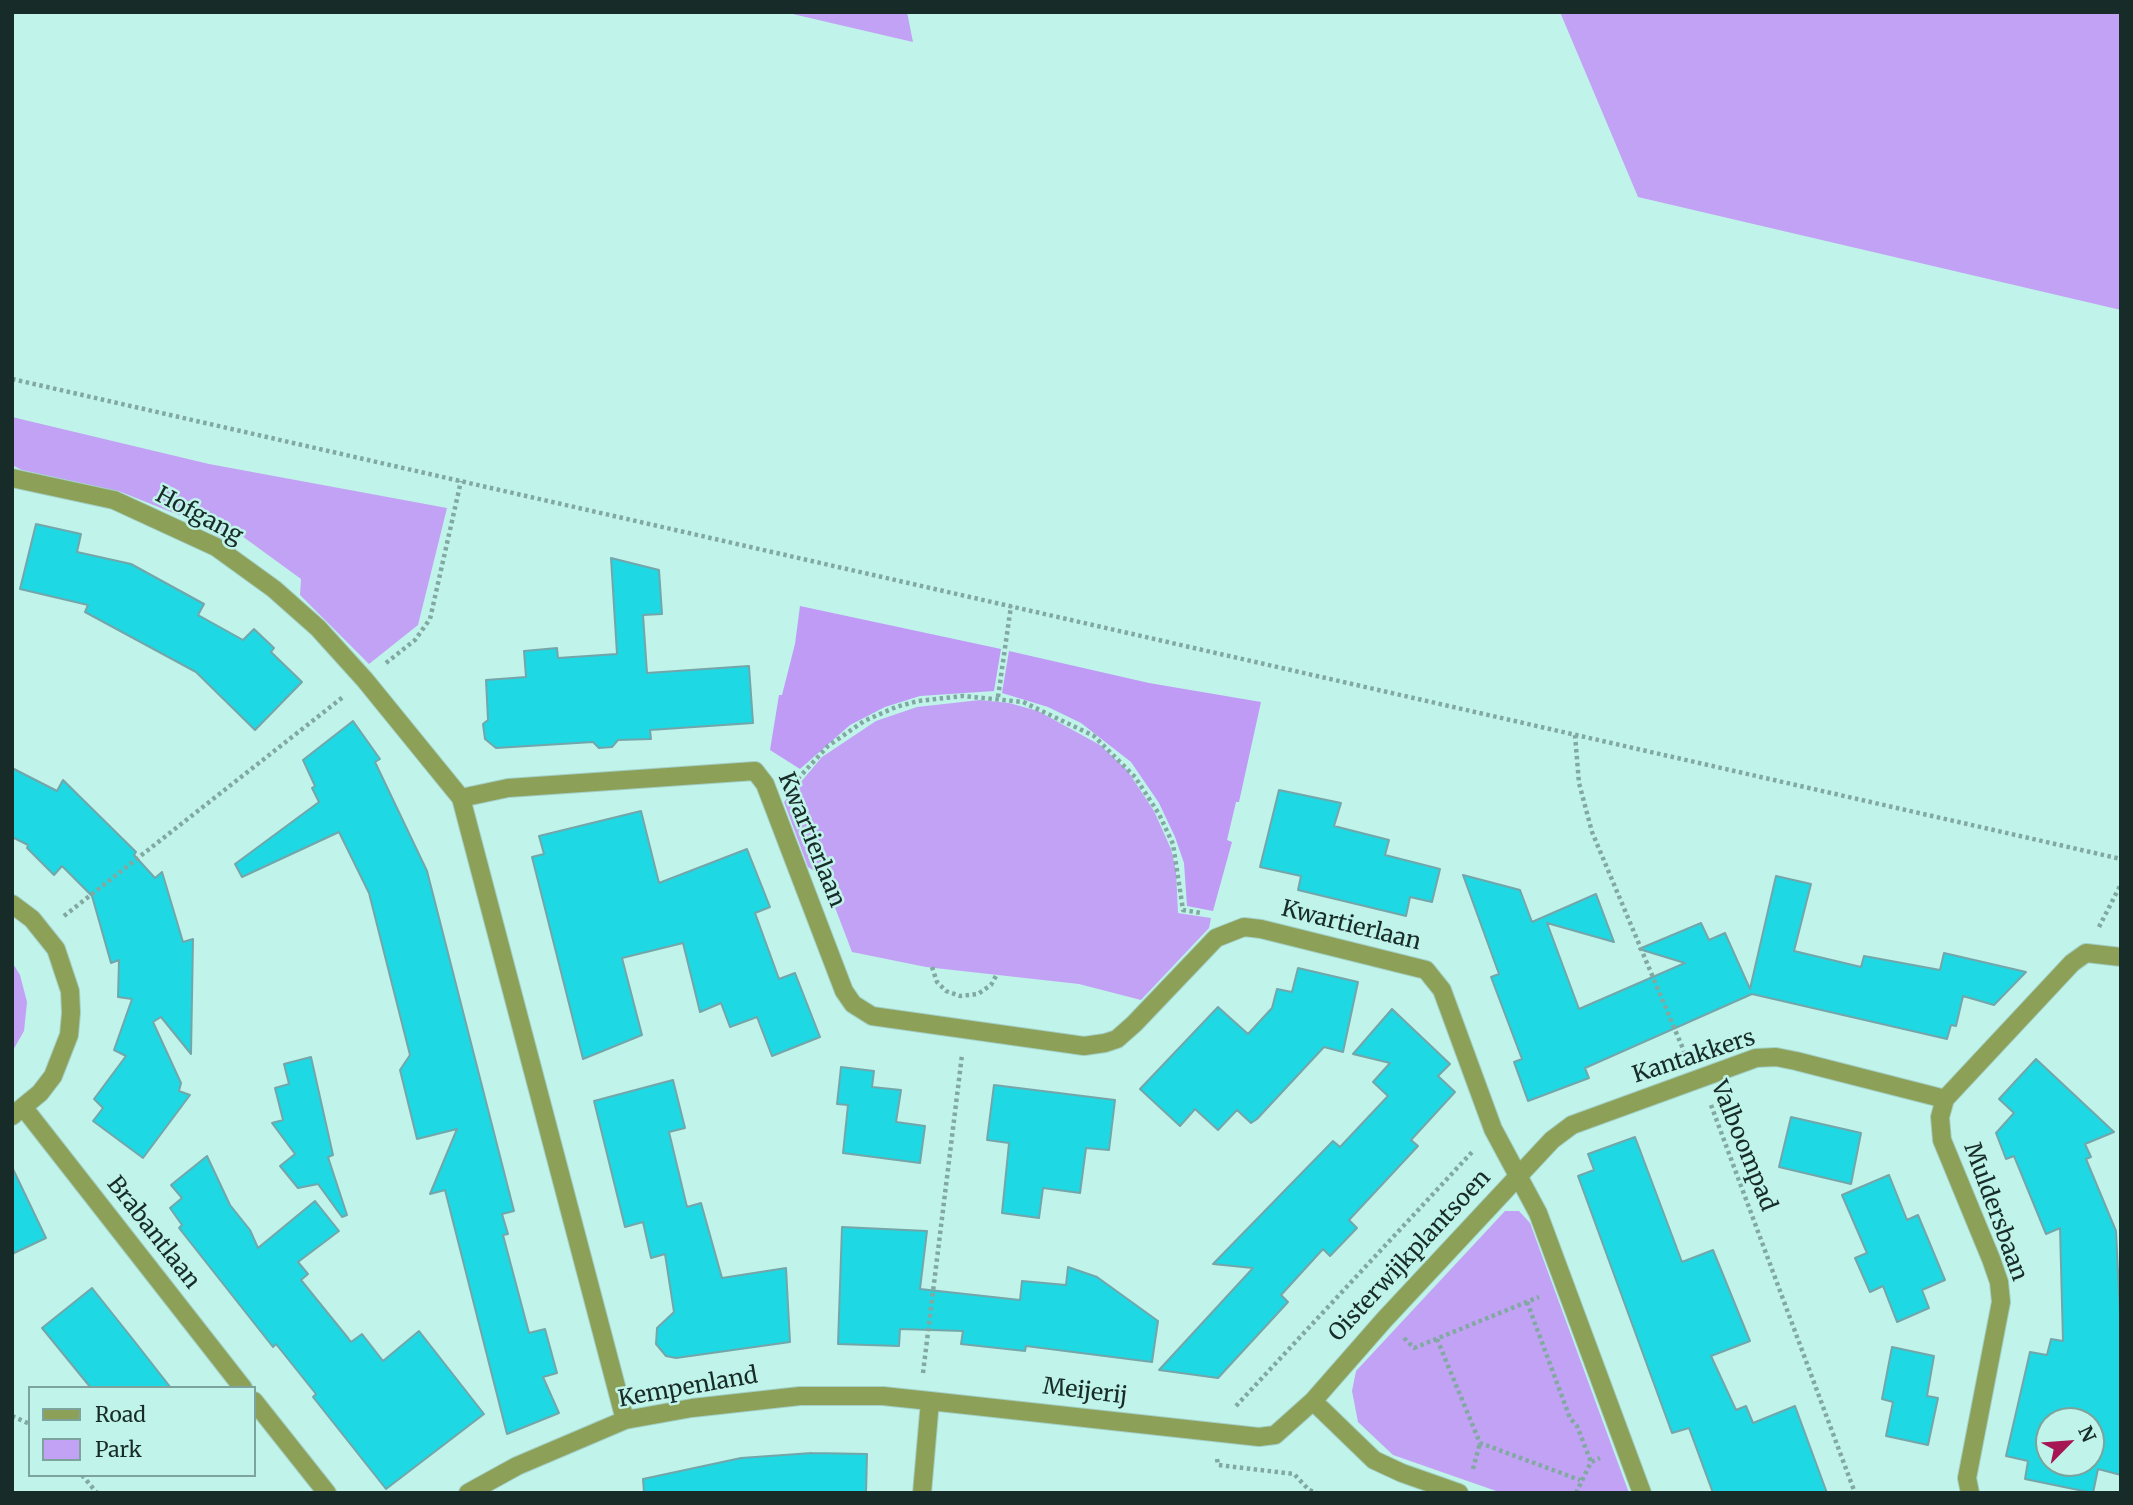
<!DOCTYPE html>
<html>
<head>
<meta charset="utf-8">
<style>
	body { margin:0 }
	#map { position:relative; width:2133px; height:1505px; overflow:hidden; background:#c0f3e9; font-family:Merriweather,serif }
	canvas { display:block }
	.frame { position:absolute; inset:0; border:14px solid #172c28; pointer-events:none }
	.legend { position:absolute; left:28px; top:1386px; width:228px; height:91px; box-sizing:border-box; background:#c0f3e9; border:2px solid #7ca39c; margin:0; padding:9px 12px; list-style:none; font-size:21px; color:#172c28 }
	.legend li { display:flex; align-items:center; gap:14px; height:35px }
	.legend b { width:35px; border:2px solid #7ca39c }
	.north { position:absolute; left:2035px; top:1407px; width:70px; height:70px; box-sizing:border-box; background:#c0f3e9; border:2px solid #7ca39c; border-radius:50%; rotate:65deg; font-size:19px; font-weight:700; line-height:28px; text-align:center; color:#172c28 }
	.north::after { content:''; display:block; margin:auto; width:24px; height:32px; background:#a61655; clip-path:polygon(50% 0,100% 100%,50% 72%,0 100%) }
</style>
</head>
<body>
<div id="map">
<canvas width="2133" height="1505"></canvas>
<div class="frame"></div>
<ul class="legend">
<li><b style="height:9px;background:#8ca057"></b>Road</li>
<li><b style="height:19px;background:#c2a2f4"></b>Park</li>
</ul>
<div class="north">N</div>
</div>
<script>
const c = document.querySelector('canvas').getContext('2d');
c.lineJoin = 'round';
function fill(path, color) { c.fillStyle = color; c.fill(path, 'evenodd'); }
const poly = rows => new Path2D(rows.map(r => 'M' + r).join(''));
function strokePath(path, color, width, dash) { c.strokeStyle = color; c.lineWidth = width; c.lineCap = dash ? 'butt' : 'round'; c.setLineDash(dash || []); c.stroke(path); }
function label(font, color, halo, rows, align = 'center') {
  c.font = font + ' Merriweather,serif'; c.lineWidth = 5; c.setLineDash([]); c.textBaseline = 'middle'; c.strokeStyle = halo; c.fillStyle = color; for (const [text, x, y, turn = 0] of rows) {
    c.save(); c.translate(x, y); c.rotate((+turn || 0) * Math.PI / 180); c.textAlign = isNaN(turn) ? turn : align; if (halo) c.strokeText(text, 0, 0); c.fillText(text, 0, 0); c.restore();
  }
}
fill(poly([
	[784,12,907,12,913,42],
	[1560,12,2121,12,2121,310,1638,197],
	[12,417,209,464,447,508,418,625,369,664,300,595,301,579,242,536,226,541,181,516,121,492,22,470,12,465],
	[980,700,1009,703,1038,711,1100,745,1127,770,1154,811,1171,849,1176,871,1178,913,1211,918,1209,928,1141,1000,1079,984,926,967,852,952,823,876,808,867,784,802,822,757,876,721,917,707],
	[12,962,20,975,27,1002,24,1031,12,1052],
	[1505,1211,1519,1211,1530,1223,1629,1493,1502,1493,1393,1455,1358,1422,1352,1391,1356,1371]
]), '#c2a2f4');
fill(poly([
	[800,606,1001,649,994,691,920,696,885,707,850,725,800,769,770,750,779,695,782,695,795,644],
	[1009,651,1149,683,1261,702,1239,802,1236,802,1227,840,1232,842,1213,911,1187,906,1184,863,1175,837,1159,803,1131,762,1081,723,1048,707,1002,693]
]), '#bf9bf6');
const building = poly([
	[36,524,81,534,77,552,131,564,204,604,198,615,243,640,254,629,274,648,271,652,302,682,255,730,196,672,85,612,88,605,20,589,36,524],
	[611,558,659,570,662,614,643,615,647,673,749,666,753,723,650,730,651,739,618,740,612,747,599,748,593,742,496,748,485,739,483,724,488,720,486,680,526,677,524,651,557,648,558,658,617,654,611,558],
	[353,721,380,759,375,762,427,871,514,1211,502,1214,508,1234,503,1235,529,1333,545,1329,557,1373,543,1377,559,1413,507,1434,445,1190,430,1194,457,1129,417,1139,400,1070,410,1055,369,893,339,832,242,877,235,864,319,802,312,788,315,786,303,760,353,721],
	[12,768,57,791,63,780,136,852,134,855,155,878,162,872,183,942,193,939,191,1054,161,1017,153,1022,181,1083,179,1091,190,1095,143,1158,93,1121,103,1108,94,1099,126,1056,114,1050,132,999,118,997,119,960,111,963,92,896,62,866,54,875,27,848,28,845,12,837,12,768],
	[1279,790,1341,803,1334,826,1389,840,1385,855,1440,869,1432,902,1410,897,1406,916,1298,890,1301,876,1260,867,1279,790],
	[641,811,659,883,747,849,770,907,755,913,779,979,795,973,820,1037,772,1056,757,1017,730,1027,721,1003,700,1012,683,943,622,958,642,1035,583,1059,532,857,544,854,539,836,641,811],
	[1463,875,1520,890,1532,922,1596,894,1614,942,1547,923,1579,1009,1685,963,1639,949,1701,923,1709,940,1725,933,1750,989,1776,876,1811,884,1794,951,1861,967,1864,956,1940,970,1944,953,2026,972,1994,1005,1963,996,1956,1026,1951,1025,1947,1039,1752,994,1585,1068,1589,1078,1528,1101,1514,1062,1522,1059,1491,977,1499,974,1463,875],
	[1298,968,1358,982,1343,1052,1324,1047,1257,1119,1251,1123,1237,1110,1218,1130,1195,1109,1180,1126,1140,1089,1218,1007,1248,1034,1272,1008,1277,989,1292,992,1298,968],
	[1392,1009,1450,1064,1438,1076,1455,1092,1411,1140,1418,1146,1349,1220,1357,1228,1330,1256,1323,1249,1281,1295,1288,1302,1218,1378,1159,1370,1253,1268,1213,1264,1333,1141,1340,1147,1388,1096,1373,1082,1390,1063,1353,1054,1392,1009],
	[311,1057,333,1155,328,1157,347,1215,342,1217,318,1184,298,1188,280,1166,295,1154,272,1123,283,1120,275,1088,289,1084,284,1064,311,1057],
	[2036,1059,2114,1132,2085,1144,2091,1157,2086,1159,2116,1231,2121,1332,2121,1475,2098,1469,2093,1493,2025,1479,2028,1461,2006,1456,2030,1352,2047,1355,2051,1339,2063,1341,2060,1228,2046,1234,2014,1156,2006,1159,1996,1133,2014,1113,1999,1099,2036,1059],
	[2049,1421,2091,1421,2091,1463,2049,1463,2049,1421],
	[841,1067,874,1071,872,1087,901,1090,896,1122,925,1126,920,1163,843,1153,848,1105,837,1104,841,1067],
	[673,1080,685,1128,669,1132,687,1207,701,1203,722,1278,786,1268,790,1342,676,1358,666,1356,656,1344,657,1328,674,1312,665,1254,651,1258,643,1222,625,1227,594,1101,673,1080],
	[994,1085,1115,1100,1109,1150,1086,1148,1080,1193,1043,1188,1039,1218,1002,1213,1009,1143,987,1140,994,1085],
	[1791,1117,1861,1133,1851,1184,1779,1167,1791,1117],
	[1635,1137,1682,1262,1713,1250,1750,1341,1711,1356,1736,1410,1746,1406,1753,1423,1795,1406,1827,1493,1713,1493,1689,1428,1672,1433,1578,1176,1594,1170,1588,1154,1635,1137],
	[207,1156,230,1205,250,1230,258,1248,315,1201,339,1231,298,1262,308,1274,301,1280,348,1338,351,1342,362,1334,383,1361,419,1331,484,1414,386,1489,313,1397,316,1394,276,1344,273,1347,179,1228,182,1225,170,1208,182,1198,171,1185,207,1156],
	[12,1167,46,1238,12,1254,12,1167],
	[1889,1175,1907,1220,1918,1215,1945,1280,1922,1290,1929,1308,1897,1322,1883,1286,1870,1292,1855,1258,1867,1253,1842,1195,1889,1175],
	[842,1227,927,1231,920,1289,1020,1300,1022,1281,1066,1285,1068,1267,1097,1277,1158,1321,1152,1362,1026,1346,1025,1351,961,1344,963,1331,900,1329,899,1346,838,1344,842,1227],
	[92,1288,135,1342,171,1388,91,1388,42,1328,92,1288],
	[1892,1347,1934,1356,1927,1396,1938,1398,1928,1445,1886,1436,1893,1402,1882,1399,1892,1347],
	[812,1453,867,1454,866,1493,644,1493,643,1479,741,1458,812,1453]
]);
fill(building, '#1ed8e3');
strokePath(building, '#73a6aa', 2);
const minor = poly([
	[12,478,114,500,216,547,274,589,318,628,365,680,461,798],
	[12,904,32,919,56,949,70,991,71,1013,69,1035,53,1076,40,1093,12,1116],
	[24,1108,243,1388],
	[254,1401,327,1493],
	[625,1420,461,798,508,788,755,771,765,784,844,991,853,1004,872,1016,1084,1046,1105,1043,1117,1039,1134,1024,1216,938,1244,927,1261,929,1426,970,1442,990,1493,1129,1538,1213,1642,1493],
	[468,1493,517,1466,625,1420,692,1408,800,1396,883,1396,930,1401],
	[922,1493,930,1401,1259,1437,1275,1435,1313,1401],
	[1459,1493,1402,1473,1374,1460,1313,1401,1384,1320,1552,1140,1572,1125,1756,1058,1776,1057,1796,1061,1945,1099],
	[1970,1493,1967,1478,2001,1302,1999,1282,1991,1259,1942,1140,1940,1117,1945,1099,2072,963,2086,953,2121,957]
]);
strokePath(minor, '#a2cfc6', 20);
strokePath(poly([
	[12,379,2121,859],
	[386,663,415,640,430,619,461,481],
	[998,697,1011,606],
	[1575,735,1579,783,1592,832,1686,1056],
	[793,784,828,746,864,721,896,707,918,701,963,696,1023,702,1094,736,1135,777,1159,814,1173,844,1183,910,1201,913],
	[64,916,343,697],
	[2099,927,2121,884],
	[932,967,937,982,946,991,960,996,978,994,991,985,997,974],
	[1711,1105,1855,1493],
	[1527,1302,1570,1418,1577,1426,1591,1462],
	[1404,1338,1414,1348,1539,1297],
	[1437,1339,1480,1443,1580,1480],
	[923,1373,962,1055],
	[1236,1406,1473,1151],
	[12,1416,30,1424],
	[1217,1459,1218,1465,1294,1474,1309,1490,1317,1493],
	[1473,1469,1480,1443],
	[82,1475,97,1493],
	[1576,1493,1591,1462,1600,1458]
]), '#81a9a2', 4.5, [3.5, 3.5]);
strokePath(minor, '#8ca057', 18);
label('23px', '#172c28', '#c0f3e9', [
	["Hofgang",199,516,28],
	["Kwartierlaan",811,840,68],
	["Kwartierlaan",1351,926,14],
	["Kantakkers",1694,1057,-18],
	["Valboompad",1743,1146,68],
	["Muldersbaan",1995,1212,70],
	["Brabantlaan",153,1233,52],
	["Oisterwijkplantsoen",1410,1256,-47],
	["Kempenland",688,1388,-10],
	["Meijerij",1085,1392,7]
]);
</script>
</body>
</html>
